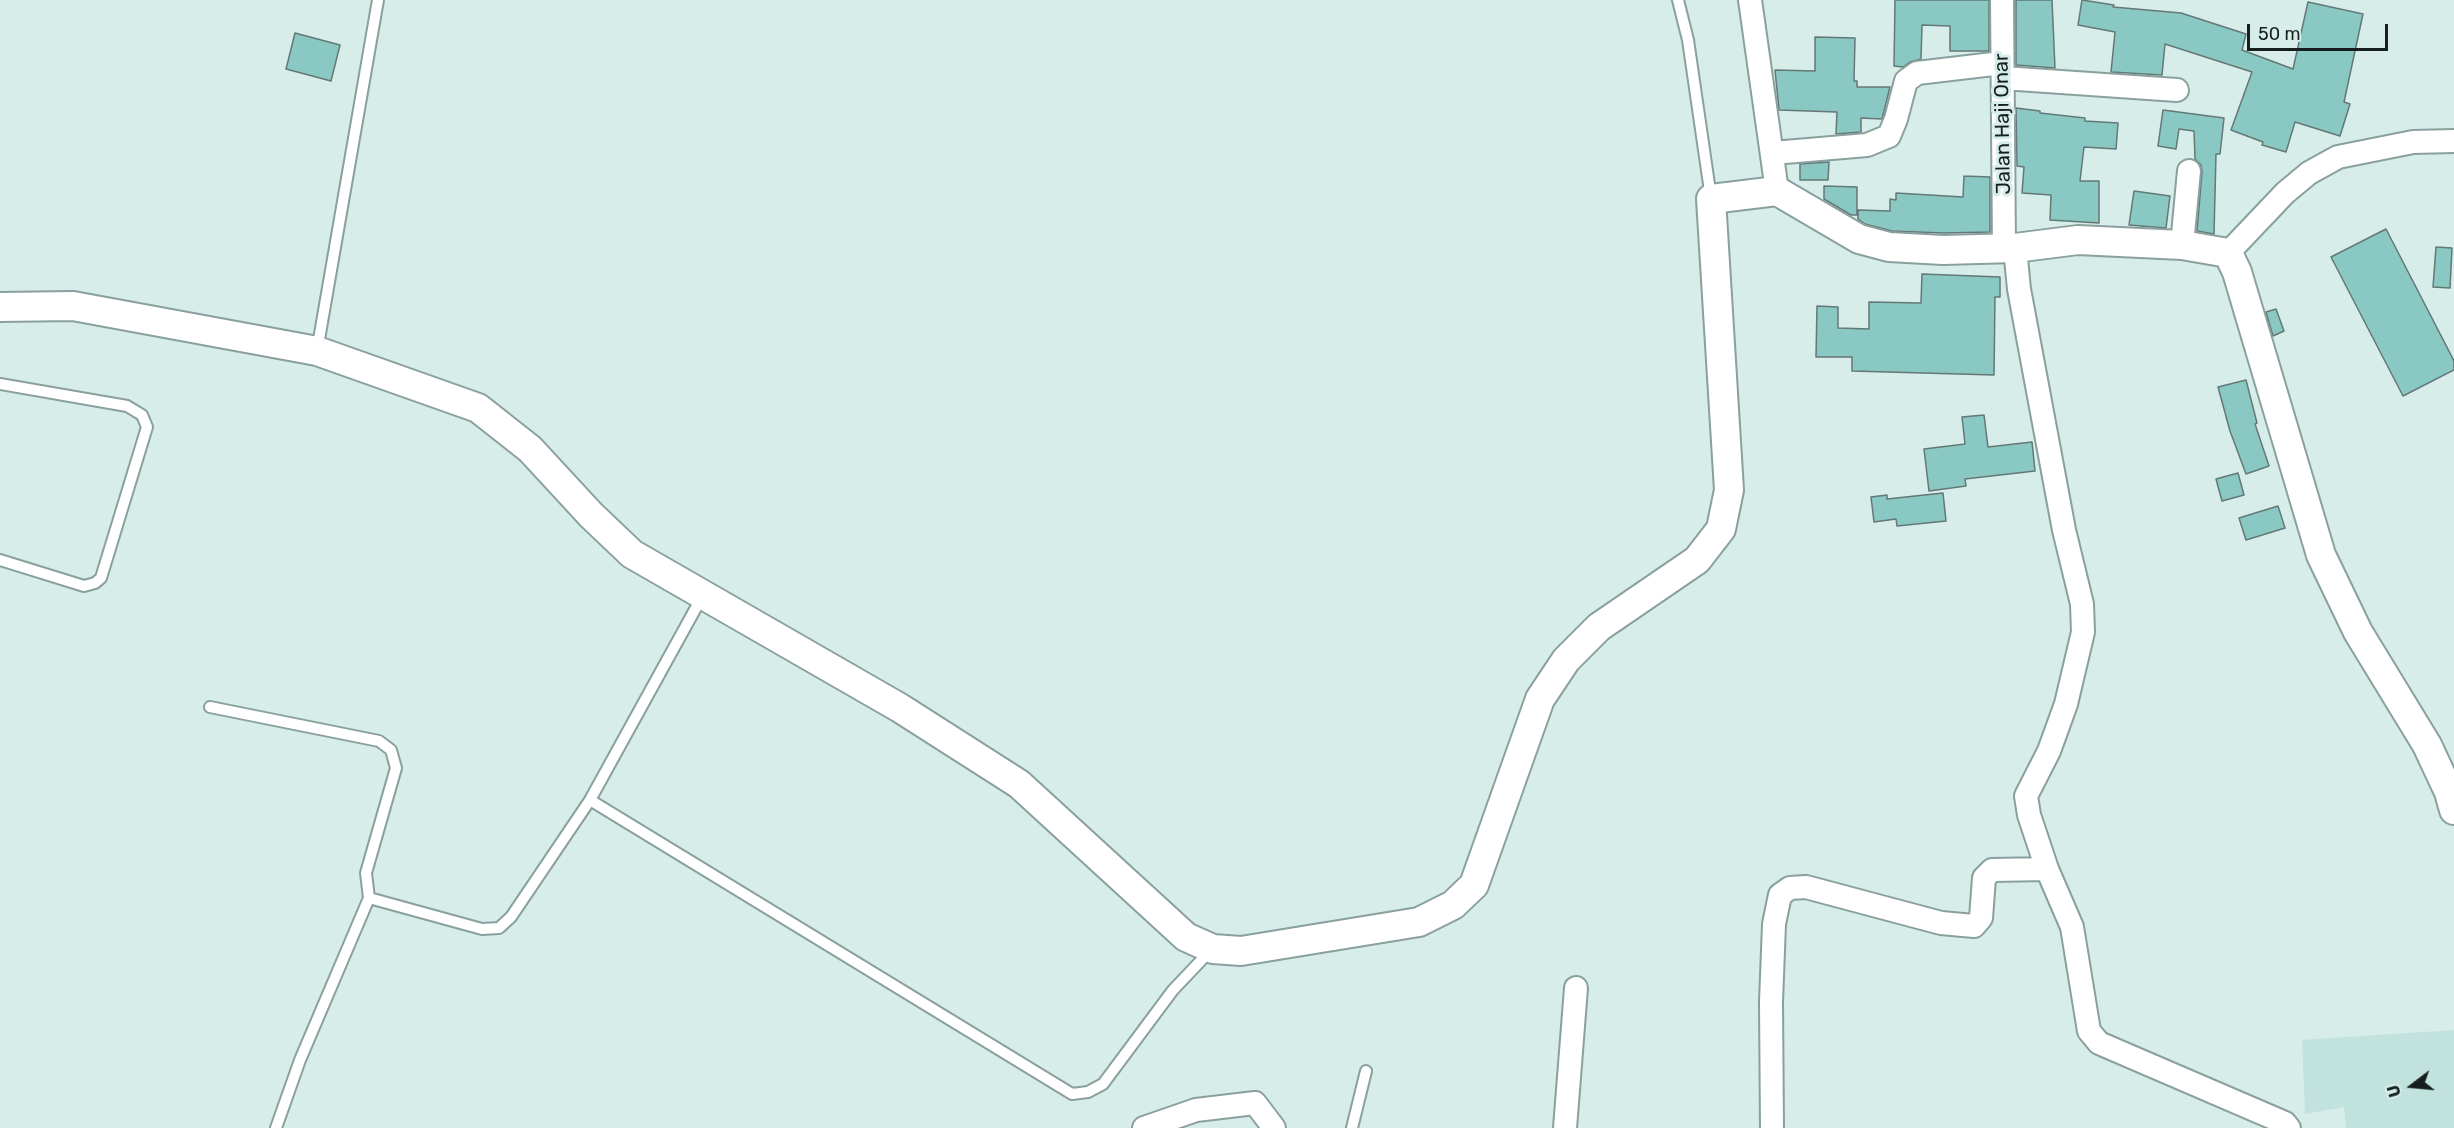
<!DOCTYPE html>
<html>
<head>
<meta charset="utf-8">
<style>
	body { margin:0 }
	#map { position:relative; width:2454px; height:1128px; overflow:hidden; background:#d6edea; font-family:Rubik,sans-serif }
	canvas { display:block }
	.north { position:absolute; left:2382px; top:1056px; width:60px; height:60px; -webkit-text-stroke:4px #d6edea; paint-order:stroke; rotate:254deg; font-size:16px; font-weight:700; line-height:24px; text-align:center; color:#171f1e }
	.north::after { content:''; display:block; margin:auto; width:21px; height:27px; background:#171f1e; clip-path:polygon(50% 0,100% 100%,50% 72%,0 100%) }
	.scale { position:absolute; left:2247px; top:24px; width:141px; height:27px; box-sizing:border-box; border:3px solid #171f1e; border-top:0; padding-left:8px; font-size:18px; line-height:21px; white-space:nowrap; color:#171f1e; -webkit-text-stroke:4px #d6edea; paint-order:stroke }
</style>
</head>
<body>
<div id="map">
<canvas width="2454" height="1128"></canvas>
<div class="north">U</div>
<div class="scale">50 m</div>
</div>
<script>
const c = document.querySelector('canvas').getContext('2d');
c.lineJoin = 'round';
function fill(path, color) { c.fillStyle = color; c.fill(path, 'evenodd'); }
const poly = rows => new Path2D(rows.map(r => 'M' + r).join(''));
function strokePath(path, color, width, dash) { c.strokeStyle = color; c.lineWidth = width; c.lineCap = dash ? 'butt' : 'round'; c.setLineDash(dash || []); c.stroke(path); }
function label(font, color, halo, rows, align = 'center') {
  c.font = font + ' Rubik,sans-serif'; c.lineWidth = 6; c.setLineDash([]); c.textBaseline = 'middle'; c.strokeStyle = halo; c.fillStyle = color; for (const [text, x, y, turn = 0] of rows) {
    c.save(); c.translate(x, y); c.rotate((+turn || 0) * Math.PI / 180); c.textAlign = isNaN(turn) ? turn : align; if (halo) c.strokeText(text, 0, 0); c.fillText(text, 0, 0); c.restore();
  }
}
fill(poly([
	[2454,1030,2454,1128,2346,1128,2344,1107,2305,1114,2302,1040]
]), '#c2e2de');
const building = poly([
	[1895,0,1989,0,1989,51,1950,51,1950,26,1922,25,1921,59,1910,62,1903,67,1894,66,1895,0],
	[2016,0,2052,0,2055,68,2016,65,2016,0],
	[2082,0,2114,5,2113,7,2181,13,2246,34,2242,50,2293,69,2308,2,2363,14,2344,102,2350,104,2340,136,2295,122,2286,152,2262,145,2263,142,2231,130,2252,72,2165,44,2162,75,2111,72,2115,32,2078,25,2082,0],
	[295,33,340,45,331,81,286,69,295,33],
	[1815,37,1855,38,1854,81,1857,81,1857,87,1890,87,1882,119,1861,118,1861,132,1836,134,1837,112,1779,110,1775,70,1815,71,1815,37],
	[2016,108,2040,111,2040,113,2085,118,2085,121,2118,123,2116,149,2084,147,2080,181,2099,181,2099,223,2050,220,2051,195,2022,193,2024,167,2017,166,2016,108],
	[2163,110,2224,118,2220,154,2216,154,2214,234,2197,231,2202,172,2201,165,2195,159,2194,131,2179,129,2176,149,2158,146,2163,110],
	[1829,162,1828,180,1800,180,1800,164,1829,162],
	[1964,176,1990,177,1990,232,1943,233,1892,231,1865,224,1858,219,1858,210,1890,211,1890,199,1896,200,1896,193,1963,197,1964,176],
	[1824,186,1857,187,1857,215,1851,215,1824,199,1824,186],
	[2134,191,2170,196,2166,228,2129,225,2134,191],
	[2386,229,2454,361,2454,370,2403,396,2331,257,2386,229],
	[2436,247,2452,248,2450,288,2433,287,2436,247],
	[1922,274,2000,277,2000,297,1995,297,1994,375,1852,371,1852,357,1816,357,1817,306,1838,307,1838,328,1869,329,1869,302,1921,303,1922,274],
	[2276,309,2284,331,2273,336,2266,312,2276,309],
	[2246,380,2257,423,2255,424,2269,466,2246,474,2230,431,2218,387,2246,380],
	[1984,415,1988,447,2032,442,2035,471,1965,479,1966,486,1929,491,1924,449,1965,444,1962,417,1984,415],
	[2238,473,2244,495,2222,501,2216,479,2238,473],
	[1943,493,1946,521,1897,526,1896,519,1874,522,1871,497,1887,495,1887,499,1943,493],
	[2278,506,2285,528,2246,540,2239,518,2278,506]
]);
fill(building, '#8ac9c3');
strokePath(building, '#647876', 1.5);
const service = poly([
	[1678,0,1688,40,1711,198],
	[317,351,378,0],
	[0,384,127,406,142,415,147,427,101,578,95,583,84,586,0,560],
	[210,707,379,741,391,750,396,768,366,873,369,898,482,929,499,928,511,917,590,800,1072,1094,1088,1092,1103,1084,1173,990,1212,949],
	[590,800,703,595],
	[276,1128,300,1060,369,898],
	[1352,1128,1366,1071]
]);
const minor = poly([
	[1750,0,1777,191],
	[2002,0,2004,248],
	[2003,78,2177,90],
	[1773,153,1867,145,1889,136,1896,119,1906,81,1917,73,2002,63],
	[2182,245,2189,171],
	[2015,248,2019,289,2064,530,2082,604,2083,632,2066,704,2049,751,2026,796,2029,815,2047,869,2072,927,2089,1031,2099,1043,2285,1123,2289,1128],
	[2228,253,2285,193,2309,173,2338,157,2413,142,2454,141],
	[1144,1128,1196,1110,1255,1103,1274,1128],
	[1565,1128,1576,988],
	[1772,1128,1771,1002,1774,924,1780,895,1790,888,1806,887,1941,923,1974,926,1981,918,1984,878,1992,870,2047,869]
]);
const tertiary = poly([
	[0,307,73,306,317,351,478,408,530,449,591,515,632,554,900,708,1019,784,1186,937,1213,949,1241,951,1419,922,1453,905,1474,885,1540,699,1566,660,1599,627,1697,560,1721,529,1729,490,1711,199,1777,191,1859,239,1889,247,1943,250,2015,248,2078,240,2182,245,2228,253,2237,272,2321,555,2358,632,2427,745,2449,792,2454,810]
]);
strokePath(service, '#8aa09e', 14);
strokePath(minor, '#8aa09e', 26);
strokePath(tertiary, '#8aa09e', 32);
strokePath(service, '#fff', 10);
strokePath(minor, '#fff', 22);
strokePath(tertiary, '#fff', 28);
label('20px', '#171f1e', '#d6edea', [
	["Jalan Haji Onar",2003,124,-91]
]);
</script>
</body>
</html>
